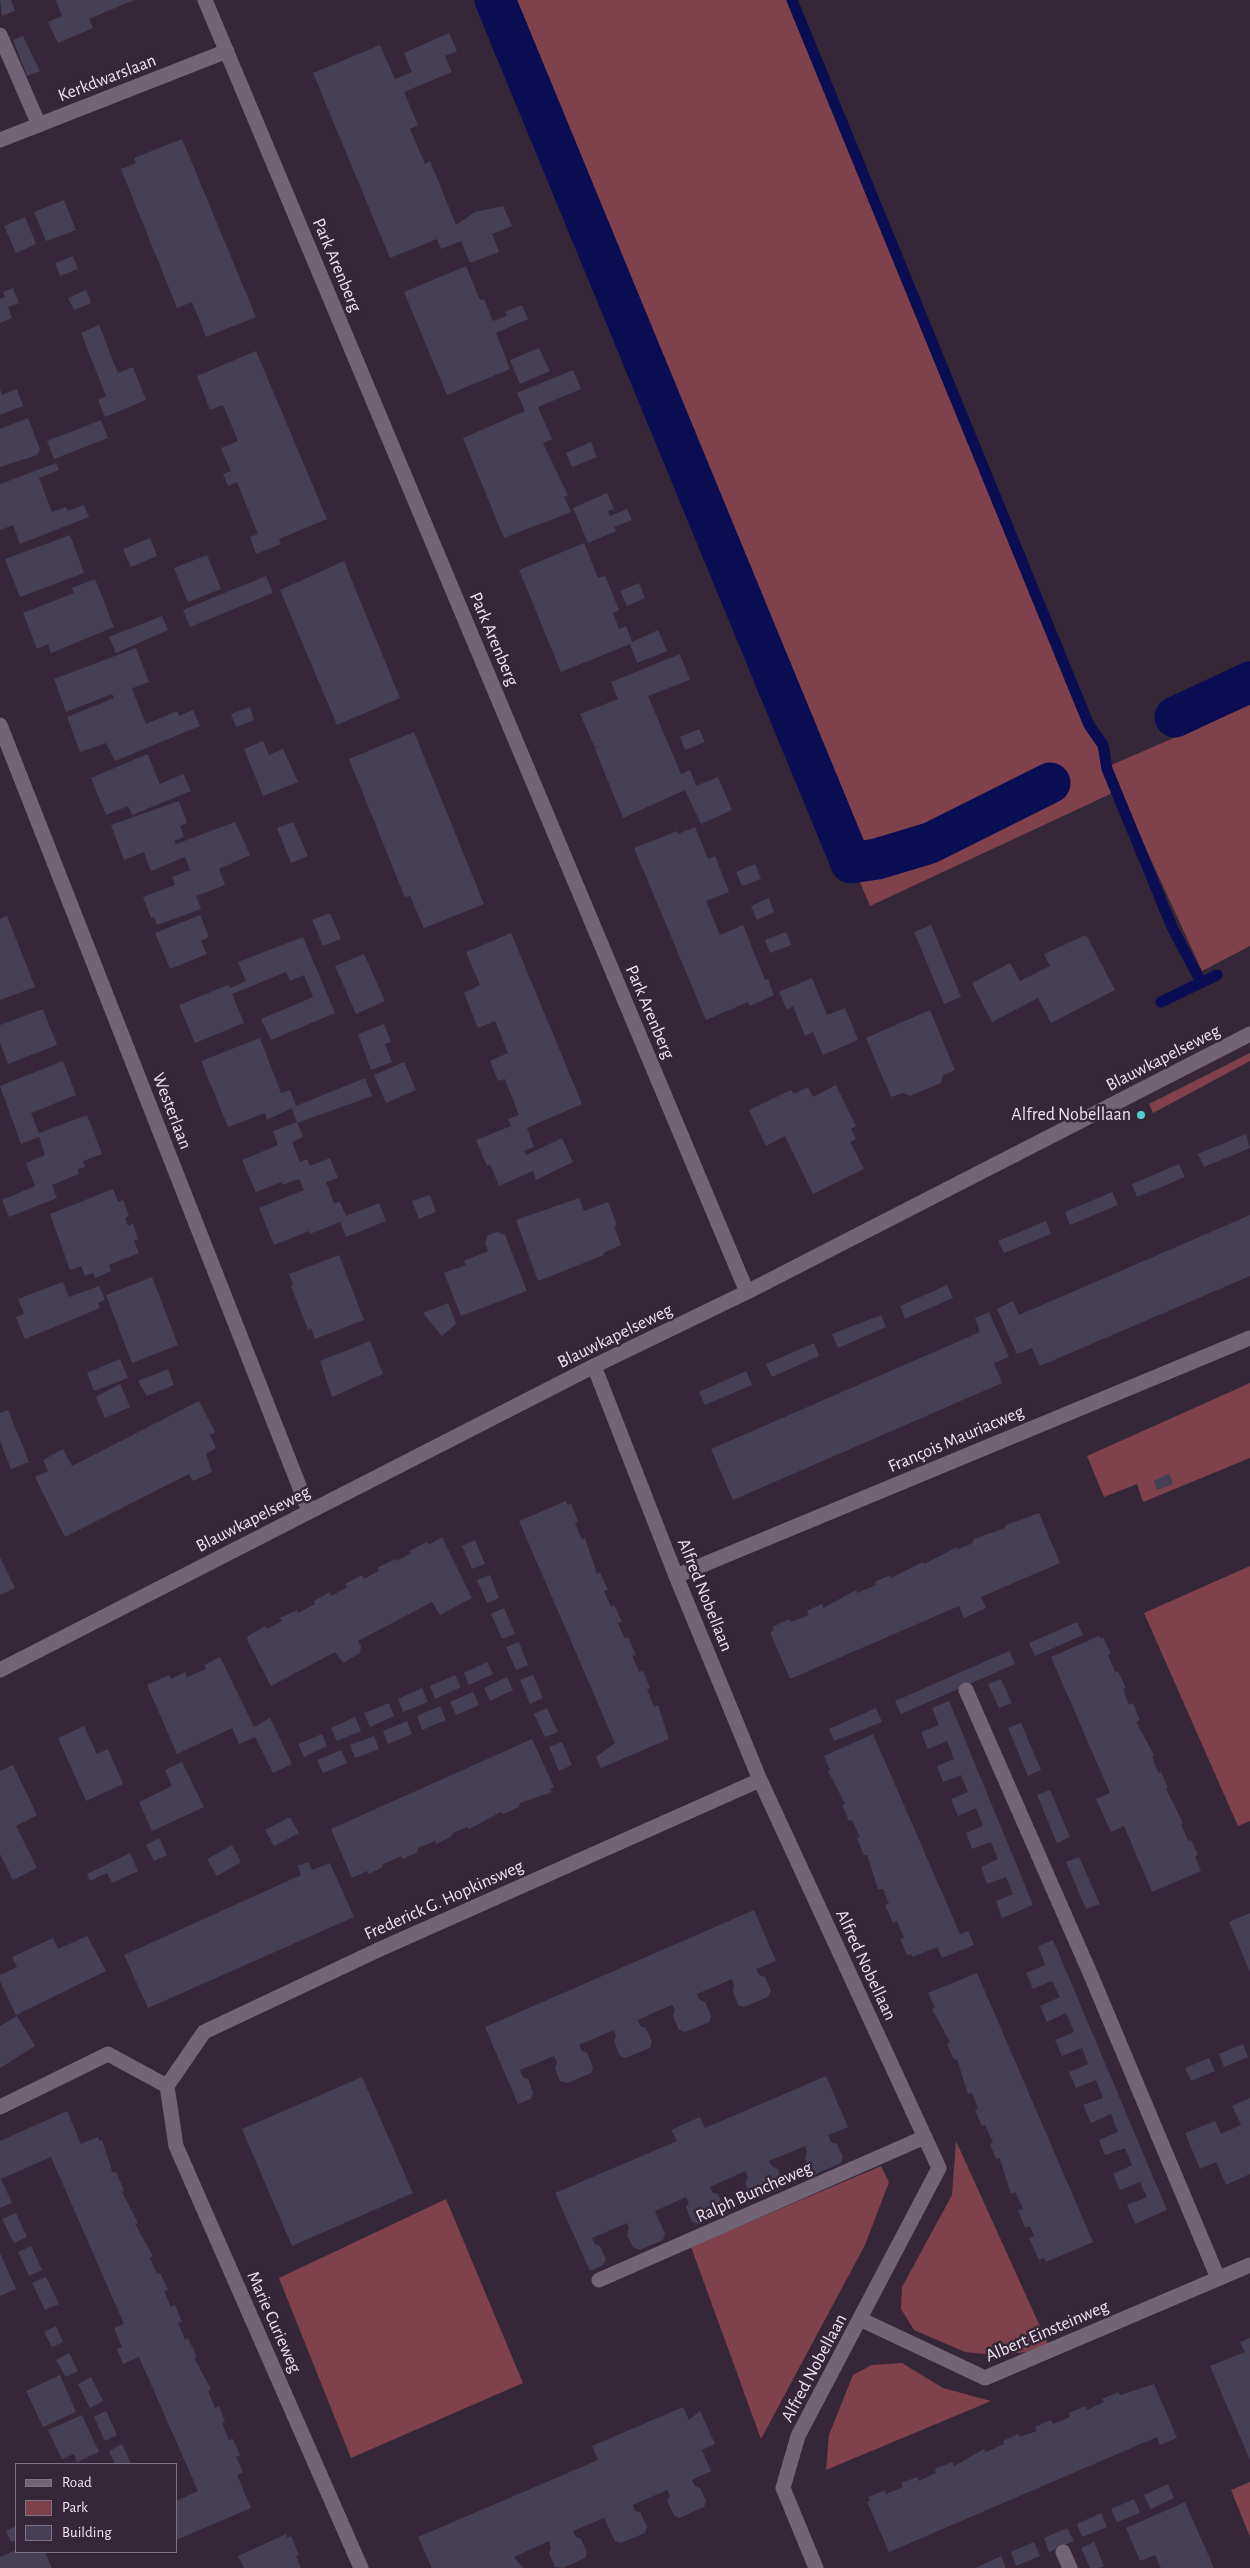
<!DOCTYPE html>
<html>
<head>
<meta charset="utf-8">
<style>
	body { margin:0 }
	#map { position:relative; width:1250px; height:2568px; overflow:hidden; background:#352738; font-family:"Alegreya Sans",sans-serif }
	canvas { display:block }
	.legend { position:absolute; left:15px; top:2463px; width:162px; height:90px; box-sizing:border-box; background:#352738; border:1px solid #7f7381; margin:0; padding:6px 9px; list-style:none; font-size:15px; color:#ede4ef }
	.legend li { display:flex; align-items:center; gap:10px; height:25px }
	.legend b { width:25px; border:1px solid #7f7381 }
</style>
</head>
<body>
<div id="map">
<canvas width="1250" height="2568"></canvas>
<ul class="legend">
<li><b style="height:6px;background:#726375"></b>Road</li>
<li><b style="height:14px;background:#7f414b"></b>Park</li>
<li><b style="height:14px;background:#454055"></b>Building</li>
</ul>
</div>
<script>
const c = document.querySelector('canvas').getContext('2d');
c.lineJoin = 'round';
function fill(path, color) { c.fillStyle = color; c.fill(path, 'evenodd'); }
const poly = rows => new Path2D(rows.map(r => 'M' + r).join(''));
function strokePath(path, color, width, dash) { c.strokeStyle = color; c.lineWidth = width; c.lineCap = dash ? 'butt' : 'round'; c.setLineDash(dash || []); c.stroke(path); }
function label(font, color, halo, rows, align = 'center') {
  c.font = font + ' "Alegreya Sans",sans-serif'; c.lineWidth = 5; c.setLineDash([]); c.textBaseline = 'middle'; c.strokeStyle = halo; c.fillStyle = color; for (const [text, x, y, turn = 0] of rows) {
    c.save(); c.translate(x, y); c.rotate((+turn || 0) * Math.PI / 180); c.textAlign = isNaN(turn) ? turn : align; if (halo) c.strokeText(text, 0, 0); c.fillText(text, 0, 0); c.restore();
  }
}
fill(poly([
	[488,0,789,0,1053,641,1109,766,1250,705,1250,946,1202,971,1119,790,870,906],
	[1250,1053,1250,1061,1153,1113,1149,1104],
	[1250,1383,1250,1458,1143,1502,1137,1484,1104,1497,1087,1456],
	[1250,1566,1250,1821,1238,1826,1144,1613],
	[956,2141,1048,2344,1027,2352,996,2355,965,2352,914,2330,901,2309,902,2287,952,2195],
	[881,2166,889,2182,865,2245,761,2439,691,2247],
	[446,2199,523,2383,351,2458,279,2278],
	[902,2363,943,2388,991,2401,826,2470,829,2435,853,2375,872,2365],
	[1250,2482,1250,2537,1231,2490]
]), '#7f414b');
strokePath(poly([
	[792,0,1089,725,1103,745,1107,769,1172,927,1201,982],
	[1161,1002,1217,975]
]), '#0b0d52', 11);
strokePath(poly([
	[495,0,851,863,877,859,930,843,1050,783],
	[1175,717,1250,682]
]), '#0b0d52', 41);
fill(poly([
	[0,0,11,0,15,11,2,16],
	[56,0,134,0,89,19,93,28,58,43,48,22,62,16],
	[449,33,457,51,445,56,452,72,404,92,418,125,410,129,425,164,430,161,456,225,475,212,503,206,512,226,492,234,499,252,470,263,461,241,441,249,437,239,390,258,313,73,380,45,395,79,412,72,404,53],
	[23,36,40,71,27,76,13,40],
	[182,139,256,317,206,337,192,302,177,308,121,169,136,163,134,158],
	[64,200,76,230,46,241,34,212],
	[25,217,36,244,16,253,4,226],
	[73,256,78,269,60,276,55,263],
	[466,266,479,298,481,300,484,299,493,321,507,316,505,312,522,305,528,319,496,333,510,369,447,395,404,292],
	[13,288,19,303,8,307,12,318,0,323,0,299,5,297,3,292],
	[86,290,91,303,74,310,68,298],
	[99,325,118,373,133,367,146,400,105,417,98,400,106,396,81,333],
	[539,348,550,371,520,384,510,360],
	[256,351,327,519,279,539,281,544,256,554,250,537,258,534,237,482,228,486,223,474,231,471,221,448,238,441,223,405,210,410,197,376],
	[573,370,581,389,538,407,552,439,543,443,568,495,564,497,571,512,504,538,463,438,525,411,517,393],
	[0,389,2,395,17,389,23,406,0,415],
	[28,418,40,449,37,455,0,467,0,429],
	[101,420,108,438,54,459,47,441],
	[591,442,597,457,572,467,566,453],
	[56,463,59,470,39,478,52,512,66,507,68,511,84,505,89,517,20,544,13,525,0,530,0,484],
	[607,493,614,509,608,511,610,516,627,509,632,520,614,527,616,531,588,543,573,508],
	[70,535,84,573,20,597,5,559],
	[150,538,157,556,131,567,123,549],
	[584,543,598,578,605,576,619,610,613,613,619,629,626,626,632,642,658,630,667,651,637,663,630,644,561,672,519,570],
	[207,555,221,589,188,602,174,568],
	[344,561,400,698,337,725,280,590],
	[266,576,273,593,190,627,183,610],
	[95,579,114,627,51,653,48,644,37,649,23,613,74,593,72,588],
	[639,583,645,598,627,606,620,591],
	[162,616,168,630,116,653,109,637],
	[136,648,149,682,128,690,132,689,146,724,177,711,179,716,193,710,200,726,115,761,106,743,80,752,67,717,114,698,112,694,66,712,54,679],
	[680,654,690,680,648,696,681,774,690,770,696,786,718,777,732,810,701,824,685,790,623,818,595,749,601,746,595,748,580,714,618,699,611,682],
	[250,707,254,720,236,727,231,714],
	[699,729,705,742,685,750,680,737],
	[414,732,484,904,424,928,410,896,405,897,404,895,349,759],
	[263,741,269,755,283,749,298,782,263,796,244,749],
	[145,755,148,755,160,784,183,774,191,791,132,815,128,806,106,815,91,778],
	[179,801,187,823,180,826,184,837,174,841,176,844,235,822,250,855,219,869,225,885,196,896,201,909,157,925,154,917,151,918,143,897,175,885,172,877,190,870,185,857,151,871,144,852,124,860,111,825],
	[293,822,308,856,291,863,277,828],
	[695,827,708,859,715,856,729,892,706,901,720,935,743,925,765,980,768,979,774,995,750,1006,748,1002,706,1020,634,848,677,831,678,834],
	[755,864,761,879,742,886,736,872],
	[769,898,774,912,757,920,751,906],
	[330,913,341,939,323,946,312,920],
	[200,915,209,937,201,941,207,954,170,969,155,933],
	[7,916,35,987,0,1000,0,919],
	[931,925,961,997,944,1004,914,932],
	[786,932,791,945,770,953,765,940],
	[511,933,582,1104,527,1128,534,1147,524,1151,526,1155,562,1138,573,1162,536,1180,533,1171,499,1186,490,1164,487,1166,476,1140,511,1126,508,1119,519,1115,505,1079,498,1081,490,1061,508,1053,495,1021,478,1028,464,993,480,985,466,952],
	[1086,935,1115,990,1051,1023,1038,998,992,1022,972,983,1010,963,1020,981,1050,966,1044,954],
	[303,937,335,1013,271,1040,261,1019,313,997,304,975,290,981,286,972,232,994,244,1023,195,1043,179,1005,228,985,230,988,246,981,238,962],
	[364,954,385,1001,356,1014,335,966],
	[812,978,827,1015,845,1008,858,1040,823,1055,813,1032,805,1036,793,1006,787,1010,779,992],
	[43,1009,57,1045,8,1064,0,1043,0,1025],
	[930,1010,955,1070,943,1075,941,1083,910,1096,903,1093,891,1097,866,1038],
	[384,1024,391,1042,385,1044,392,1062,371,1070,358,1034],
	[260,1038,281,1093,290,1090,296,1106,365,1078,372,1096,297,1123,292,1108,267,1120,265,1113,228,1127,201,1061],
	[63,1061,76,1095,31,1113,39,1133,87,1115,102,1154,83,1161,85,1167,78,1169,79,1174,52,1185,57,1198,9,1217,2,1200,35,1186,26,1163,45,1155,39,1137,21,1144,0,1086],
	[404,1062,416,1090,386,1103,374,1075],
	[836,1085,856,1126,851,1129,856,1139,850,1142,864,1169,813,1194,785,1136,766,1146,749,1110,791,1090,794,1094,808,1087,813,1097],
	[297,1122,303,1137,292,1142,300,1162,307,1159,310,1166,330,1158,338,1178,326,1182,334,1203,340,1202,346,1216,379,1203,386,1221,346,1237,340,1222,310,1234,309,1231,274,1245,259,1208,304,1190,299,1179,282,1185,282,1182,256,1192,242,1160,278,1145,273,1131],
	[1246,1134,1250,1148,1204,1167,1198,1154],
	[1179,1164,1185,1177,1137,1197,1132,1184],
	[113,1189,118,1202,123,1200,129,1216,125,1218,128,1226,133,1224,138,1239,134,1241,139,1253,109,1265,111,1271,95,1278,93,1273,85,1276,81,1266,70,1270,50,1214],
	[1112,1192,1118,1205,1070,1225,1065,1212],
	[430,1195,436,1212,419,1219,412,1201],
	[579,1198,584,1211,608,1202,617,1225,614,1226,621,1245,603,1253,604,1255,538,1281,516,1220],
	[1250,1215,1250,1276,1040,1366,1032,1348,1017,1354,997,1309,1013,1301,1019,1315],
	[1046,1221,1051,1234,1004,1253,998,1241],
	[497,1232,505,1235,527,1291,461,1316,444,1273,466,1265,464,1261,488,1251,485,1243,488,1235],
	[339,1255,364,1320,315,1339,311,1328,308,1330,291,1286,293,1284,289,1274],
	[152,1277,178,1345,132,1363,106,1295],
	[63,1282,69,1297,99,1286,105,1300,98,1303,100,1308,25,1339,16,1317,24,1314,18,1299],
	[947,1285,953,1298,905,1319,900,1306],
	[448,1303,456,1324,442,1336,423,1313],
	[989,1312,1009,1357,994,1363,1002,1383,733,1500,711,1449,980,1332,975,1318],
	[881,1315,886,1327,838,1348,832,1334],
	[370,1341,383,1374,332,1397,320,1361],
	[814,1343,819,1356,772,1377,766,1364],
	[120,1359,128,1378,94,1391,87,1373],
	[168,1369,174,1385,147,1396,138,1381],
	[746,1371,752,1385,705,1405,699,1392],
	[120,1384,130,1407,105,1418,96,1397],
	[199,1401,215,1432,210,1435,216,1448,206,1454,212,1472,193,1481,189,1474,65,1537,35,1477,48,1471,43,1460,63,1449,72,1466],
	[8,1410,29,1462,11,1469,0,1441,0,1413],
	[1169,1473,1173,1484,1157,1490,1154,1481],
	[566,1501,567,1505,571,1504,578,1521,575,1523,582,1540,585,1538,597,1574,600,1572,608,1590,604,1591,611,1607,614,1605,622,1622,618,1623,625,1639,628,1637,636,1655,632,1656,638,1669,639,1672,643,1671,650,1688,647,1689,654,1707,658,1705,669,1739,601,1768,596,1757,615,1743,519,1521],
	[1039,1513,1060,1563,981,1597,986,1608,964,1618,959,1606,790,1679,770,1632,774,1630,772,1627,789,1619,791,1622,809,1615,807,1611,822,1604,823,1608,856,1590,857,1593,876,1585,875,1582,890,1575,891,1578,923,1562,924,1564,957,1547,958,1549,973,1543,974,1539,1005,1528,1006,1525],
	[442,1537,472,1598,440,1615,432,1602,358,1641,361,1646,360,1653,343,1663,335,1652,271,1686,247,1640,248,1636,265,1626,267,1629,282,1621,280,1618,297,1610,298,1613,311,1606,315,1604,314,1601,330,1592,331,1596,344,1589,347,1587,345,1584,362,1575,364,1579,375,1573,379,1570,377,1568,395,1559,396,1561,408,1555,411,1554,409,1551,427,1542,428,1545],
	[475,1540,485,1564,472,1569,462,1546],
	[0,1557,15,1588,0,1595],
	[490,1575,499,1598,487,1603,477,1580],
	[504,1608,515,1634,502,1639,491,1614],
	[1077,1622,1083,1635,1035,1656,1029,1643],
	[1099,1636,1101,1639,1103,1637,1111,1654,1108,1655,1115,1672,1118,1671,1126,1688,1123,1689,1129,1705,1133,1703,1140,1720,1136,1722,1154,1755,1152,1756,1158,1773,1161,1772,1168,1788,1166,1789,1183,1823,1181,1824,1188,1841,1191,1840,1198,1855,1195,1856,1201,1871,1152,1892,1124,1826,1111,1832,1096,1799,1110,1793,1051,1657],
	[519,1642,528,1665,516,1670,506,1647],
	[1009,1651,1015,1664,901,1714,895,1701],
	[220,1657,254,1727,270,1718,292,1764,273,1773,255,1737,239,1744,232,1728,177,1754,147,1685,169,1675,171,1679,185,1672,187,1677,206,1669,204,1665],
	[487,1662,493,1674,469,1685,464,1673],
	[455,1675,461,1687,435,1699,430,1686],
	[533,1675,543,1698,530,1704,520,1680],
	[507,1677,513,1690,490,1701,484,1688],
	[1001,1679,1012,1703,999,1708,988,1684],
	[422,1688,428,1702,403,1712,398,1699],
	[473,1692,479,1705,456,1715,450,1702],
	[949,1701,1033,1905,1002,1918,996,1901,1013,1894,1006,1877,987,1884,981,1867,998,1859,991,1842,972,1849,966,1833,983,1826,976,1808,958,1816,951,1799,968,1792,961,1775,943,1782,937,1766,954,1759,947,1741,928,1749,921,1732,939,1725,932,1708],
	[389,1703,394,1716,370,1727,364,1713],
	[440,1706,446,1720,422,1730,417,1716],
	[547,1708,558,1732,545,1737,534,1714],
	[876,1708,882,1722,834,1741,829,1729],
	[355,1717,361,1731,337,1741,331,1728],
	[407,1721,412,1734,388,1744,383,1731],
	[1021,1723,1041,1770,1028,1776,1008,1728],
	[84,1726,97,1754,108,1749,123,1784,86,1801,58,1738],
	[322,1734,327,1746,304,1757,298,1744],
	[873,1734,960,1934,968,1931,974,1945,942,1958,937,1947,913,1957,911,1954,907,1955,900,1939,904,1938,897,1921,893,1923,885,1905,889,1904,883,1889,878,1889,867,1855,864,1855,857,1838,860,1837,852,1820,849,1821,842,1805,845,1804,828,1771,830,1770,824,1756],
	[374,1736,379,1749,355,1758,350,1745],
	[532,1739,554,1787,550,1789,552,1792,520,1803,519,1807,503,1814,501,1812,469,1829,467,1827,453,1833,451,1837,436,1844,435,1841,420,1847,417,1849,418,1852,403,1859,401,1856,386,1863,382,1865,383,1867,369,1874,367,1871,352,1878,331,1829],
	[562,1742,572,1765,559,1771,549,1747],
	[341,1750,347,1763,323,1773,317,1760],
	[182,1762,204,1807,152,1831,139,1802,172,1786,165,1770],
	[13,1765,37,1815,16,1826,37,1868,13,1880,0,1854,0,1771],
	[1050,1790,1070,1837,1057,1843,1037,1795],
	[290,1817,299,1833,274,1846,265,1830],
	[159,1838,167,1855,154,1861,146,1845],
	[232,1845,241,1862,217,1876,207,1859],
	[130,1853,138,1871,112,1883,107,1873,90,1881,87,1874],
	[1079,1857,1100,1904,1086,1909,1066,1862],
	[308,1862,312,1870,330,1863,354,1917,148,2008,124,1955,301,1875,298,1866],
	[754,1910,776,1961,756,1969,759,1975,765,1977,771,1991,768,1997,744,2007,738,2005,733,1991,734,1985,732,1979,697,1994,700,2000,705,2002,711,2016,709,2022,685,2032,679,2030,673,2016,675,2010,672,2005,653,2013,638,2020,640,2026,646,2028,652,2042,650,2048,625,2058,620,2056,614,2041,616,2037,614,2030,579,2045,582,2051,587,2053,593,2067,591,2073,567,2083,560,2081,555,2068,557,2062,554,2056,520,2070,523,2077,528,2079,533,2093,531,2099,518,2104,485,2027],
	[1250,1913,1250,1972,1229,1922],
	[87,1936,106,1971,16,2015,0,1981,0,1975,17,1967,12,1957,53,1938,58,1949],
	[1053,1940,1167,2210,1135,2224,1127,2205,1147,2197,1140,2182,1120,2190,1113,2174,1132,2165,1125,2148,1105,2155,1099,2140,1118,2132,1111,2114,1091,2123,1083,2105,1103,2098,1096,2080,1076,2088,1069,2072,1088,2064,1082,2048,1062,2056,1055,2040,1074,2032,1066,2013,1047,2022,1040,2006,1060,1997,1052,1981,1033,1989,1026,1973,1045,1965,1038,1946],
	[977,1973,1093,2242,1046,2262,1044,2258,1039,2260,1029,2238,1034,2236,1030,2226,1025,2228,1018,2210,1023,2209,1015,2192,1011,2194,1001,2162,999,2158,996,2159,990,2144,993,2142,985,2125,982,2126,975,2110,978,2109,973,2095,971,2093,968,2094,957,2059,954,2060,947,2044,950,2042,932,2009,935,2008,928,1993],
	[17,2016,35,2046,0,2068,0,2026],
	[1243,2044,1248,2057,1224,2067,1219,2054],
	[1209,2058,1215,2071,1191,2081,1185,2068],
	[826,2076,848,2127,828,2135,831,2142,837,2144,843,2157,841,2163,816,2174,811,2171,805,2158,807,2151,805,2146,769,2161,773,2167,778,2169,783,2183,781,2189,757,2199,751,2197,745,2183,748,2178,745,2171,710,2187,713,2193,718,2194,724,2208,722,2214,698,2224,692,2222,686,2207,689,2203,686,2197,655,2211,665,2234,663,2240,639,2250,633,2247,627,2235,629,2228,627,2223,592,2238,595,2244,600,2246,606,2259,603,2265,590,2271,555,2193,677,2141,671,2130,700,2117,705,2128],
	[362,2077,413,2193,292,2246,242,2129],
	[1250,2098,1250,2174,1226,2185,1216,2162,1200,2169,1185,2133,1215,2121,1221,2134,1241,2125,1232,2106],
	[67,2111,81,2144,98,2137,99,2141,102,2140,112,2171,113,2173,116,2172,124,2190,122,2192,138,2223,135,2224,153,2256,150,2258,156,2271,157,2274,160,2273,168,2290,164,2291,171,2307,175,2305,182,2322,178,2323,185,2340,188,2338,197,2357,194,2358,211,2389,208,2391,215,2408,219,2406,225,2422,222,2423,229,2440,233,2439,240,2455,236,2457,243,2472,237,2475,251,2508,176,2540,176,2501,198,2491,139,2357,123,2364,117,2349,122,2347,114,2328,124,2324,51,2157,1,2179,12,2203,0,2208,0,2141],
	[16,2213,27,2237,14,2243,2,2219],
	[31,2246,42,2270,29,2276,18,2252],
	[0,2253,16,2289,0,2296],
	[46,2277,59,2304,45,2310,32,2283],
	[56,2326,63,2342,52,2347,44,2332],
	[1250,2338,1250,2460,1210,2366,1245,2352,1240,2342],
	[69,2353,78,2371,66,2377,56,2360],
	[60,2375,76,2412,43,2427,26,2391],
	[91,2377,103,2401,90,2408,78,2384],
	[1154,2384,1177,2438,1160,2445,1157,2437,889,2552,867,2502,870,2501,868,2497,885,2490,886,2494,903,2487,901,2483,917,2477,919,2481,936,2473,935,2469,952,2462,954,2466,984,2449,986,2452,1004,2444,1003,2441,1018,2434,1020,2437,1037,2431,1035,2427,1051,2420,1053,2424,1070,2417,1069,2413,1085,2406,1087,2410,1104,2402,1102,2399,1118,2392,1120,2395],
	[683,2407,689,2420,700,2411,715,2444,702,2450,711,2471,692,2480,695,2486,700,2488,706,2501,704,2507,679,2518,674,2515,667,2501,670,2496,667,2490,633,2505,635,2511,640,2512,647,2527,645,2533,621,2543,615,2541,604,2518,573,2531,576,2537,581,2539,587,2553,585,2558,563,2568,555,2567,549,2553,551,2548,549,2541,514,2557,523,2568,432,2568,418,2537,598,2460,592,2446],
	[106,2411,117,2435,105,2441,94,2417],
	[82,2415,99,2452,77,2462,74,2454,62,2459,48,2430],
	[122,2444,131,2464,115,2464,109,2451],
	[1168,2484,1174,2498,1151,2509,1144,2495],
	[1134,2499,1140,2513,1117,2522,1111,2509],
	[1185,2502,1214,2568,1161,2568,1155,2555,1140,2561,1126,2528],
	[1101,2513,1107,2527,1082,2537,1077,2524],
	[16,2526,16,2540,11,2542,6,2531],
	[1067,2528,1074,2541,1049,2552,1044,2538],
	[286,2534,287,2538,291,2536,299,2555,296,2556,301,2568,244,2568,238,2556],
	[1034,2542,1040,2556,1016,2566,1011,2552],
	[1094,2542,1104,2566,1099,2568,1090,2568,1081,2548],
	[16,2550,16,2552,45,2552,52,2568,0,2568,0,2557],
	[1001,2556,1006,2568,975,2568]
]), '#454055');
strokePath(poly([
	[0,35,39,125],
	[966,1690,1090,1973,1218,2278],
	[0,2107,108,2054,167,2086]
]), '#726375', 15);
strokePath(poly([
	[205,0,747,1292],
	[0,140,227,51],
	[0,725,309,1511],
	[594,1366,676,1576,760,1780,939,2168,798,2436,783,2488,816,2568],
	[676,1576,1250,1338],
	[0,1670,594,1366,747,1292,1250,1034],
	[599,2280,925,2137],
	[862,2320,985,2378,1250,2265],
	[1063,2552,1070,2568],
	[361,2568,176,2146,167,2086,204,2032,378,1950,760,1780]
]), '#726375', 15);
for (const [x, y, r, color] of [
	[1141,1115,5,"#52cdcc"]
]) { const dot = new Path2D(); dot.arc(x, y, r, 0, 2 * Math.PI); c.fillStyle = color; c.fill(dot); strokePath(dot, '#352738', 2); }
label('18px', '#ede4ef', '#352738', [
	["Kerkdwarslaan",107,78,-21],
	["Park Arenberg",337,265,67],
	["Park Arenberg",494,639,67],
	["Park Arenberg",650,1012,67],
	["Blauwkapelseweg",1163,1058,-27],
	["Westerlaan",172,1111,69],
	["Blauwkapelseweg",615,1336,-26],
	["François Mauriacweg",956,1439,-23],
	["Blauwkapelseweg",253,1519,-27],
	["Alfred Nobellaan",705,1595,68],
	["Frederick G. Hopkinsweg",444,1900,-24],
	["Alfred Nobellaan",866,1965,65],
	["Ralph Buncheweg",754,2192,-24],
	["Marie Curieweg",274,2322,66],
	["Albert Einsteinweg",1047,2331,-23],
	["Alfred Nobellaan",814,2368,-62]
]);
label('18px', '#ede4ef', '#352738', [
	["Alfred Nobellaan",1131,1115]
], 'right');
</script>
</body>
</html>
